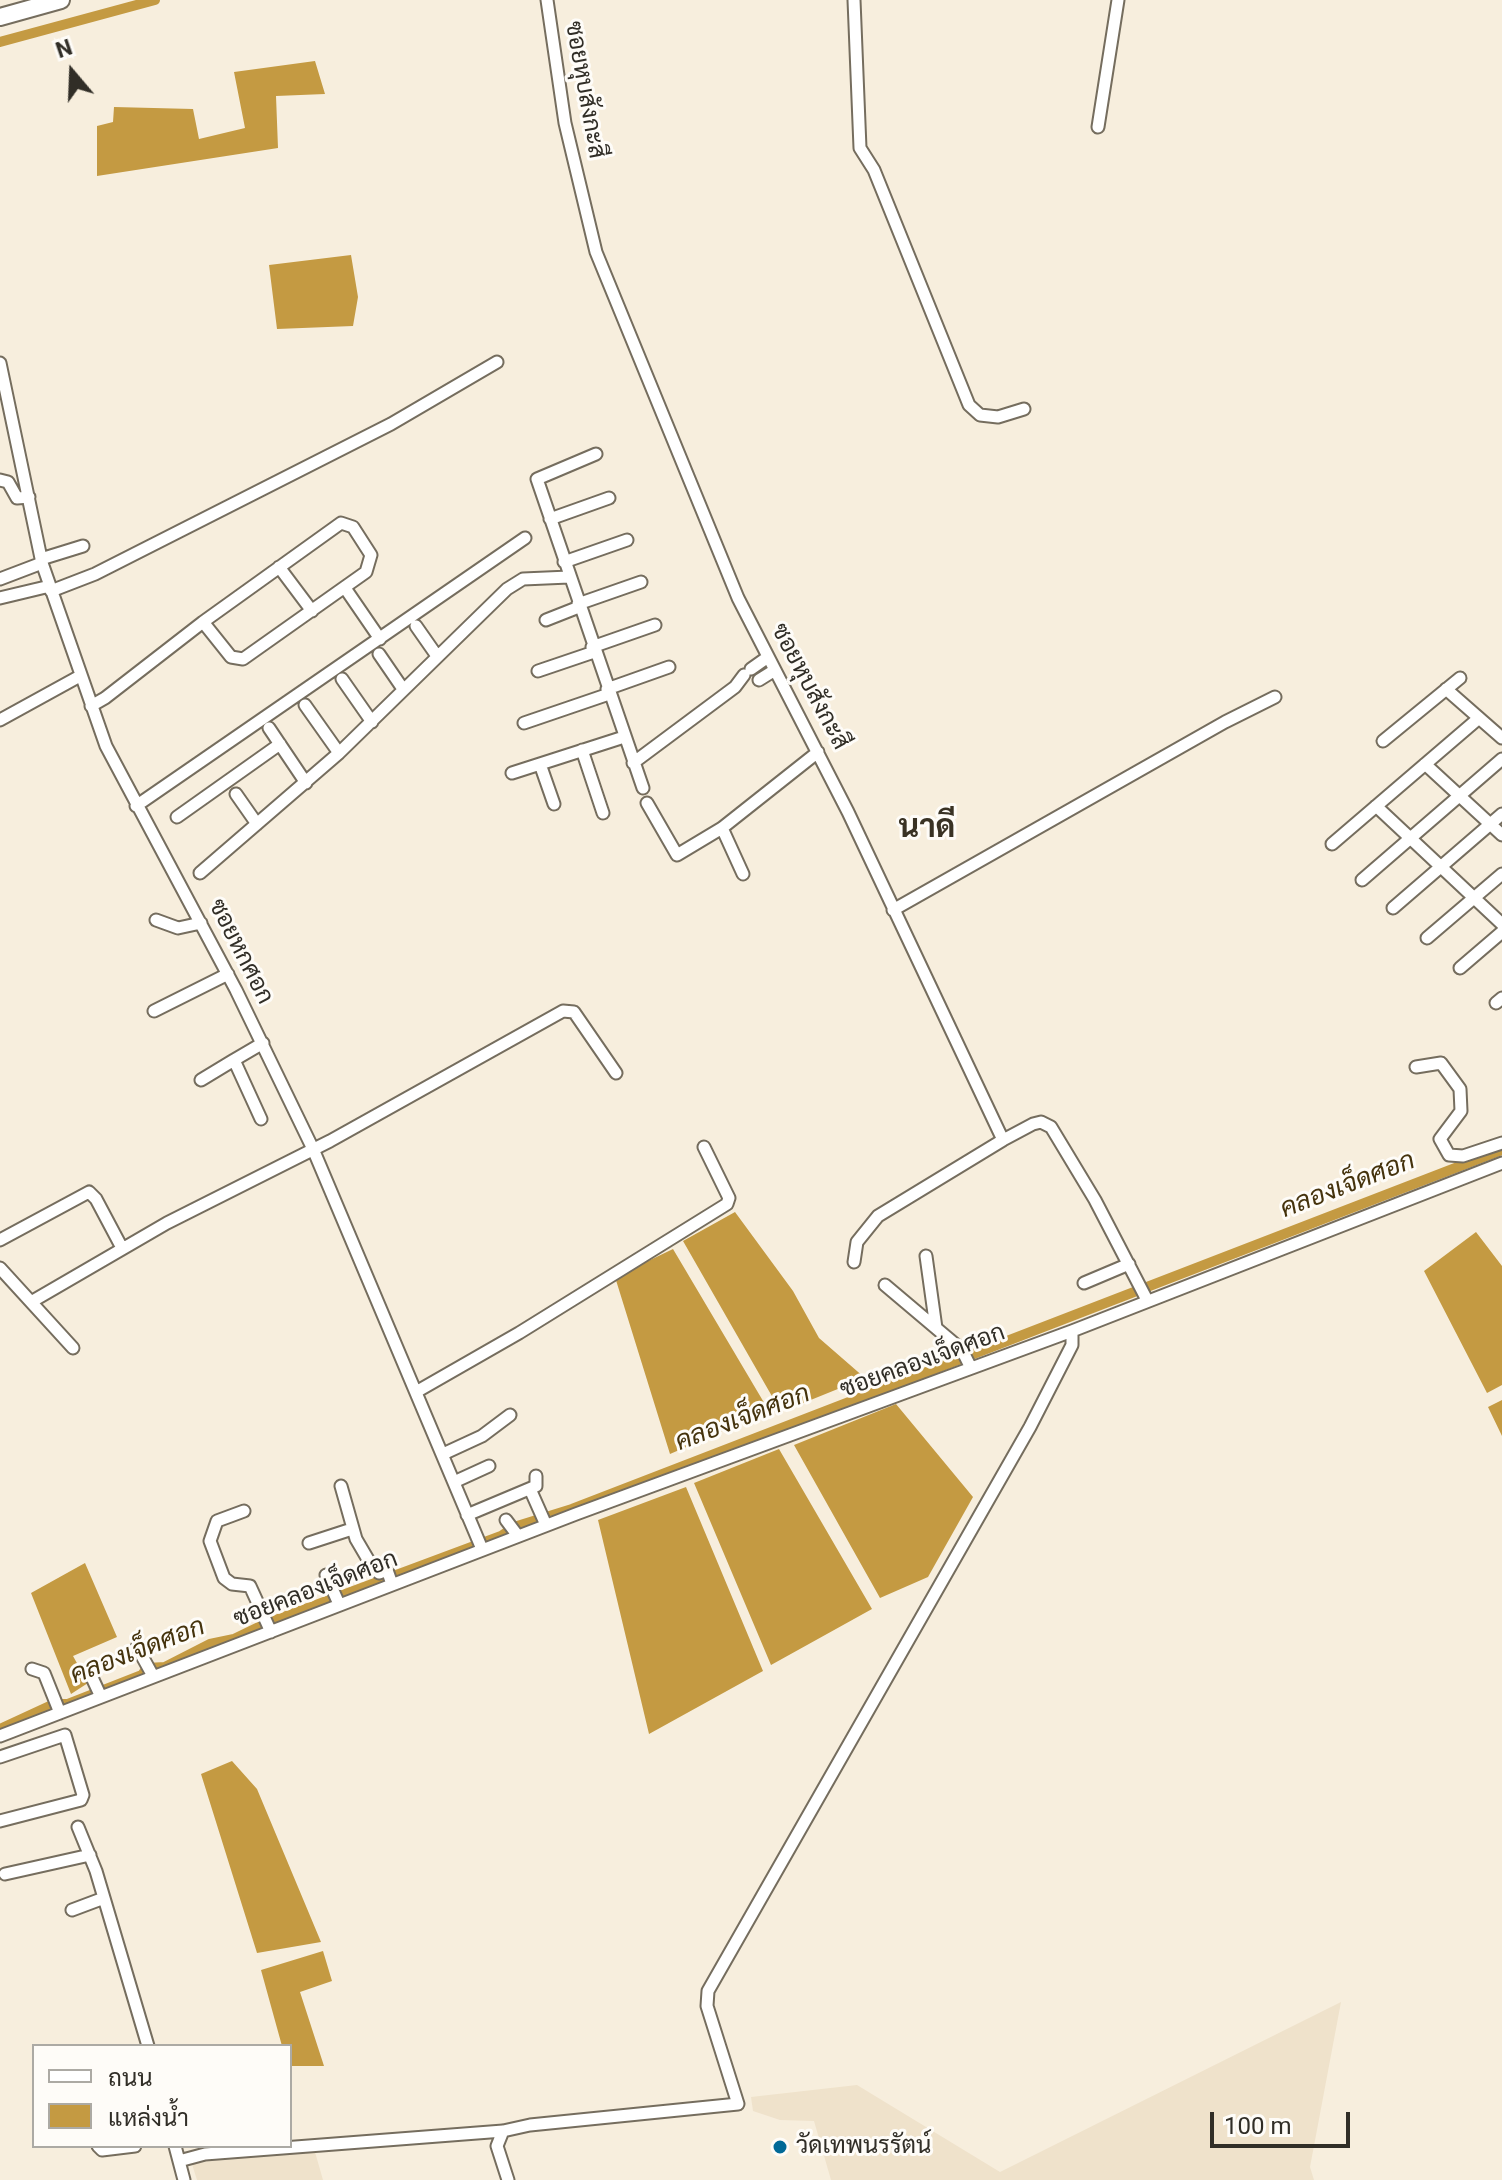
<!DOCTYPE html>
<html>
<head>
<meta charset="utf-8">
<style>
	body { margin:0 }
	#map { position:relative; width:1502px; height:2180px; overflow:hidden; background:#f7eedd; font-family:Roboto,Sarabun,sans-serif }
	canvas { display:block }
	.legend { position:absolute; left:32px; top:2044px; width:260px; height:104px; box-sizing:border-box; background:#fefcf8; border:2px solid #acaaa4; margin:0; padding:10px 14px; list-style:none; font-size:24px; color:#312e27 }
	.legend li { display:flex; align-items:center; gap:16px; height:40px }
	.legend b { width:40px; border:2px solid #acaaa4 }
	.north { position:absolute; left:32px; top:32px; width:80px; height:80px; -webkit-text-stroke:6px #fefcf8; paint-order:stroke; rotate:341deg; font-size:22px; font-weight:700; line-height:32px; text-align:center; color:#312e27 }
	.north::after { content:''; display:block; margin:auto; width:28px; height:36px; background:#312e27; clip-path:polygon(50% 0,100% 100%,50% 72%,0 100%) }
	.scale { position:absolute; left:1210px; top:2112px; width:140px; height:36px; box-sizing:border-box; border:4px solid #312e27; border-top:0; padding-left:10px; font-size:24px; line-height:28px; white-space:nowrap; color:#312e27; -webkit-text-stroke:6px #fefcf8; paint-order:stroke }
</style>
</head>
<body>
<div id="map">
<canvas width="1502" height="2180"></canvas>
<ul class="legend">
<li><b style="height:10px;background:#fff"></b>ถนน</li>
<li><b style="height:22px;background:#c49a42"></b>แหล่งน้ำ</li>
</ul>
<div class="north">N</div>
<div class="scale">100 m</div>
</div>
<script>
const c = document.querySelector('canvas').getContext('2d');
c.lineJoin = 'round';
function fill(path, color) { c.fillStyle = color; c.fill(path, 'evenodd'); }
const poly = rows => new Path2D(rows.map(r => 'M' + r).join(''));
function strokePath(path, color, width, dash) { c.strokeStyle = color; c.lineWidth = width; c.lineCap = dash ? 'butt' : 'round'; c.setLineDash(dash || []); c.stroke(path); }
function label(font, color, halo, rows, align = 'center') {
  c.font = font + ' Roboto,Sarabun,sans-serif'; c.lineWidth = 6; c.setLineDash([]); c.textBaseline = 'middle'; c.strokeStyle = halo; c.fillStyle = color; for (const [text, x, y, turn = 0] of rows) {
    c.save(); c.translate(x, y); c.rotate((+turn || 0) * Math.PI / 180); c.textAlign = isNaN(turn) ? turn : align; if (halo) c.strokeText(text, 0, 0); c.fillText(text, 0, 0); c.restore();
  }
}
fill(poly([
	[1341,2002,1310,2167,1314,2180,831,2180,814,2121,780,2120,753,2111,751,2097,857,2085,1000,2172],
	[315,2152,323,2180,197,2180,191,2161]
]), '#efe2cb');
fill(poly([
	[315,61,325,94,276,96,278,148,97,176,97,126,113,122,114,107,193,109,199,139,245,128,234,72],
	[351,255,358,297,353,326,277,329,269,265],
	[735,1212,793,1291,819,1338,865,1378,781,1412,683,1241],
	[1476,1232,1502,1266,1502,1385,1487,1393,1424,1271],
	[673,1249,769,1411,670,1454,615,1277],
	[1502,1400,1502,1436,1488,1407],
	[896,1404,973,1497,928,1577,880,1598,794,1445],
	[779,1449,872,1609,771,1665,694,1483],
	[686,1487,763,1671,649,1734,598,1520],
	[85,1563,117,1637,73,1656,88,1683,71,1694,31,1593],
	[232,1761,257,1789,321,1942,257,1953,201,1774],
	[323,1951,332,1981,300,1992,324,2066,290,2066,290,2046,282,2046,261,1970]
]), '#c49a42');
strokePath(poly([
	[0,42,155,0],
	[0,1729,54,1704,68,1704,142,1675,147,1668,165,1667,210,1644,234,1639,265,1624,501,1536,514,1527,572,1509,1502,1150]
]), '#c49a42', 10);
const street = poly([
	[547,0,565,123,596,252,738,598,848,812,1003,1140,1033,1124,1041,1122,1051,1127,1095,1200,1147,1300],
	[854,0,860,148,874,170,969,405,980,415,998,417,1024,409],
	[1098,127,1118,0],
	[0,363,42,563,106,746,236,990,313,1149,482,1549],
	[596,454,537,479,643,788],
	[0,480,8,482,17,498,29,497],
	[550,519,609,498],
	[41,559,83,546],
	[564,562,627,540],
	[279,567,312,611],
	[0,579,42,563],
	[345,588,380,639],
	[51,591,95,574,391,424,497,362],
	[0,598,50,586],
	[578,604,641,582],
	[546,620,579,607],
	[416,626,437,656],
	[592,647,655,625],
	[379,654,403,689],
	[751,669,768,657],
	[538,671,594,652],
	[342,679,372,722],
	[759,680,775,670],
	[607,689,669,667],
	[1446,689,1502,738],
	[305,705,339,753],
	[91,706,105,698,203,622,341,523,353,527,371,555,366,572,243,659,231,657,203,622],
	[0,720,80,676],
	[524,723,609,694],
	[269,728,306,783],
	[1383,741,1460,678],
	[582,750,603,813],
	[633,763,735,687,744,675],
	[540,764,554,804],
	[1425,764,1502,835],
	[512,773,624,737],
	[236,794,257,824],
	[647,803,677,855,722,828,818,752],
	[136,806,525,538],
	[1376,806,1502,924],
	[177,817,280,744],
	[722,828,743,874],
	[1332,844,1479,718],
	[200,873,339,753,507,589,523,579,569,577],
	[1362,880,1502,759],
	[1393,908,1502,814],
	[893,910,1225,722,1275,697],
	[156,920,178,928,201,923],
	[1427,938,1502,874],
	[1460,968,1502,932],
	[1496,1003,1502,998],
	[154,1011,228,974],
	[1416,1067,1441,1063,1460,1089,1461,1111,1440,1139,1449,1155,1463,1156,1502,1143],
	[201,1080,234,1060],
	[261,1119,234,1060,263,1043],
	[0,1240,89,1192,96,1199,122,1248],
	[926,1256,936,1328],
	[854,1262,857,1242,878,1216,1003,1140],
	[0,1268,73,1348],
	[1084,1283,1129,1264],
	[885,1285,962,1350,971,1368],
	[31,1302,167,1223,330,1141,563,1011,574,1012,616,1073],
	[416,1392,519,1333,727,1204,729,1198,704,1147],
	[443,1454,482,1436,510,1415],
	[454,1482,489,1466],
	[341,1486,356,1539,373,1568,379,1573,387,1570,392,1584],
	[530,1489,546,1525],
	[244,1511,217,1521,210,1541,224,1578,232,1584,250,1586,271,1632],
	[467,1515,536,1486,536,1476],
	[506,1520,518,1536],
	[309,1543,352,1529],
	[326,1575,339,1604],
	[137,1647,153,1676],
	[32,1669,44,1673,60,1713],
	[89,1671,101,1697],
	[0,1736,576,1514,1072,1331,1502,1163],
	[0,1757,65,1735,83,1795,81,1800,0,1821],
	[78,1827,96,1871,148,2046],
	[5,1874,90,1855],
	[72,1910,104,1898],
	[503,2131,497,2146,508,2180],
	[98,2146,102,2150,135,2146],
	[175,2146,184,2180],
	[179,2161,205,2154,503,2131,530,2125,738,2104,707,2006,708,1991,1030,1427,1072,1345,1072,1331]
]);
const secondary = poly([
	[0,17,61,0]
]);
strokePath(street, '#756d5e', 15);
strokePath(secondary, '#756d5e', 20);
strokePath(street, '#fff', 11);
strokePath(secondary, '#fff', 16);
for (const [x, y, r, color] of [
	[780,2147,8,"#016997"]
]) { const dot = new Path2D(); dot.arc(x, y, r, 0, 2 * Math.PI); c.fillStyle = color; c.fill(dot); strokePath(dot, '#fefcf8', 3); }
label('24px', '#312e27', '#fefcf8', [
	["ซอยหุบสังกะสี",584,90,80],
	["ซอยหุบสังกะสี",809,687,62],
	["ซอยหกศอก",240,952,63],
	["ซอยคลองเจ็ดศอก",923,1362,-20],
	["ซอยคลองเจ็ดศอก",316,1590,-21]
]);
label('24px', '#312e27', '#fefcf8', [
	["วัดเทพนรรัตน์",796,2147]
], 'left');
label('italic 26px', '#45330d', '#fefcf8', [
	["คลองเจ็ดศอก",1348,1186,-21],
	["คลองเจ็ดศอก",743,1419,-21],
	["คลองเจ็ดศอก",138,1652,-21]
]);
label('bold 32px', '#393224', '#fefcf8', [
	["นาดี",927,829]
]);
</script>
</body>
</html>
